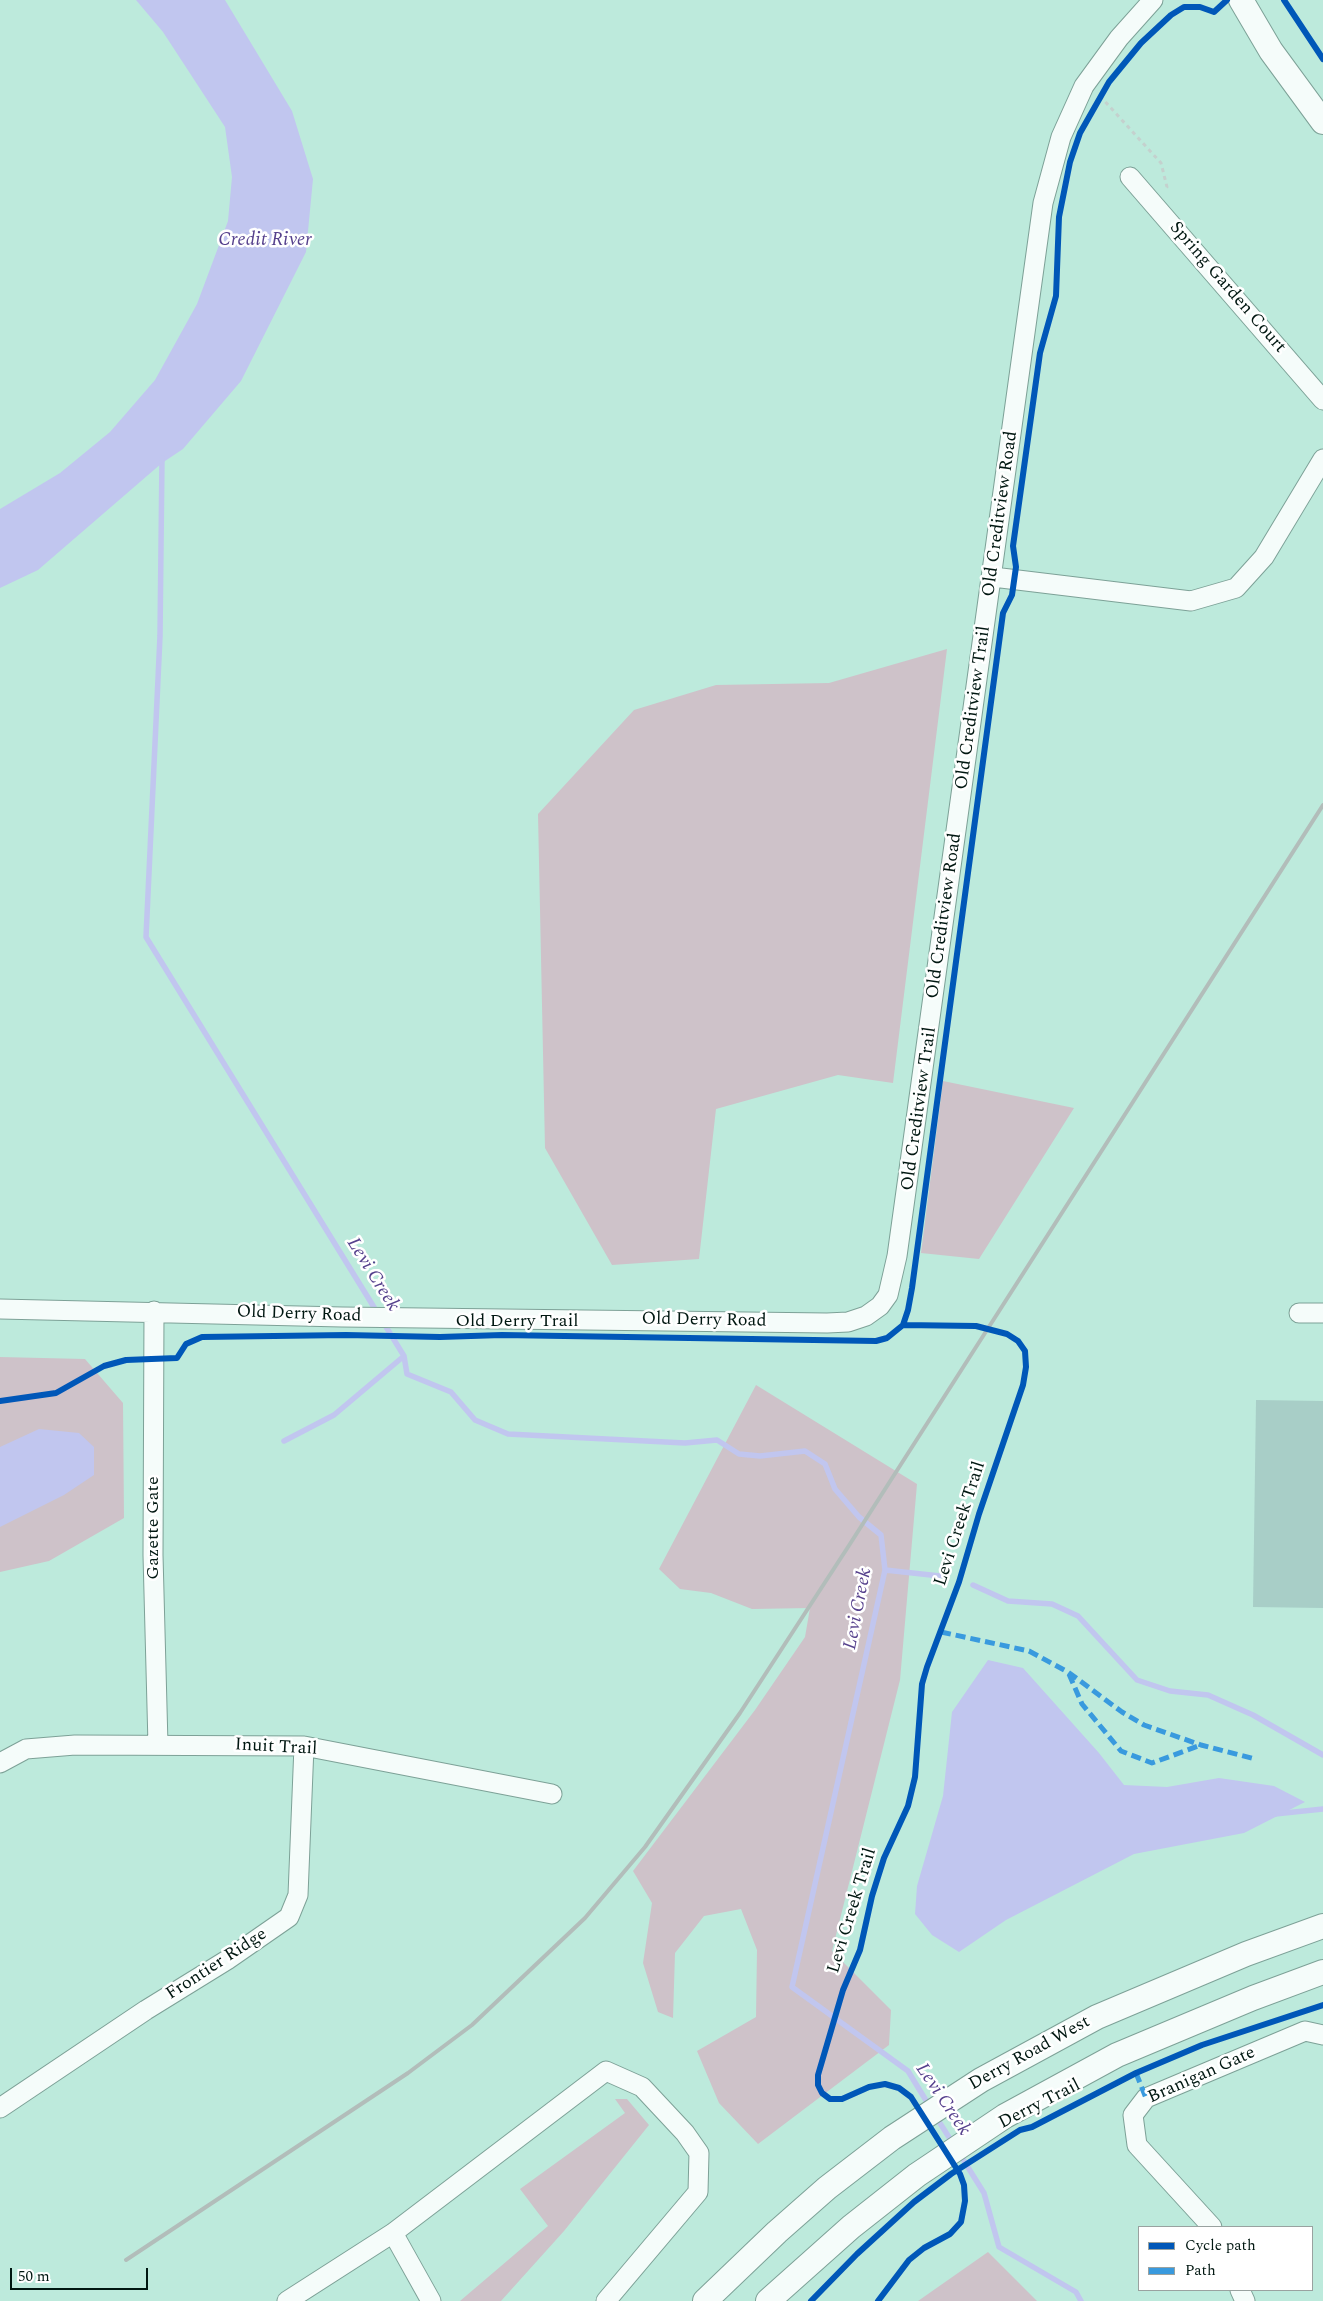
<!DOCTYPE html>
<html>
<head>
<meta charset="utf-8">
<style>
	body { margin:0 }
	#map { position:relative; width:1323px; height:2301px; overflow:hidden; background:#bdeadc; font-family:Spectral,serif }
	canvas { display:block }
	.legend { position:absolute; left:1138px; top:2226px; width:175px; height:65px; box-sizing:border-box; background:#fff; border:1px solid #99a2a0; margin:0; padding:6px 9px; list-style:none; font-size:15px; color:#001711 }
	.legend li { display:flex; align-items:center; gap:10px; height:25px }
	.legend b { width:25px; border:1px solid #99a2a0 }
	.scale { position:absolute; left:10px; top:2268px; width:138px; height:22px; box-sizing:border-box; border:2px solid #001711; border-top:0; padding-left:6px; font-size:15px; line-height:18px; white-space:nowrap; color:#001711; -webkit-text-stroke:4px #fff; paint-order:stroke }
</style>
</head>
<body>
<div id="map">
<canvas width="1323" height="2301"></canvas>
<ul class="legend">
<li><b style="height:6px;background:#0057b8"></b>Cycle path</li>
<li><b style="height:6px;background:#399ade"></b>Path</li>
</ul>
<div class="scale">50 m</div>
</div>
<script>
const c = document.querySelector('canvas').getContext('2d');
c.lineJoin = 'round';
function fill(path, color) { c.fillStyle = color; c.fill(path, 'evenodd'); }
const poly = rows => new Path2D(rows.map(r => 'M' + r).join(''));
function strokePath(path, color, width, dash) { c.strokeStyle = color; c.lineWidth = width; c.lineCap = dash ? 'butt' : 'round'; c.setLineDash(dash || []); c.stroke(path); }
function label(font, color, halo, rows, align = 'center') {
  c.font = font + ' Spectral,serif'; c.lineWidth = 5; c.setLineDash([]); c.textBaseline = 'middle'; c.strokeStyle = halo; c.fillStyle = color; for (const [text, x, y, turn = 0] of rows) {
    c.save(); c.translate(x, y); c.rotate((+turn || 0) * Math.PI / 180); c.textAlign = isNaN(turn) ? turn : align; if (halo) c.strokeText(text, 0, 0); c.fillText(text, 0, 0); c.restore();
  }
}
fill(poly([
	[947,649,893,1083,838,1075,716,1109,699,1259,612,1265,545,1148,538,814,634,710,716,685,829,683],
	[943,1081,1074,1108,979,1259,921,1253],
	[0,1357,85,1359,123,1403,124,1518,49,1561,0,1572],
	[756,1385,917,1484,900,1680,832,1951,891,2010,889,2045,758,2144,719,2103,697,2051,756,2017,757,1950,741,1909,704,1916,675,1953,673,2018,658,2012,643,1963,652,1903,633,1871,755,1710,805,1637,810,1608,752,1609,711,1593,680,1589,659,1569],
	[615,2099,627,2099,649,2125,564,2231,501,2301,460,2301,548,2226,520,2189,625,2113],
	[988,2252,1037,2301,918,2301]
]), '#cec2c9');
fill(poly([
	[136,0,225,0,292,111,313,179,306,252,241,381,183,449,162,463,38,570,0,588,0,509,60,473,110,432,155,380,197,304,228,221,232,177,225,127,163,32],
	[39,1429,79,1433,94,1447,94,1475,64,1495,0,1527,0,1447],
	[988,1660,1023,1668,1099,1753,1124,1785,1167,1787,1219,1778,1274,1786,1305,1802,1244,1833,1134,1854,1006,1920,959,1952,932,1935,915,1914,917,1886,943,1796,952,1712]
]), '#c1c6ef');
strokePath(poly([
	[162,458,160,636,146,937,404,1356,407,1374,451,1392,475,1420,508,1434,685,1443,717,1440,739,1454,760,1456,805,1451,825,1464,835,1489,859,1517,881,1535,885,1570,792,1987,908,2071,930,2107],
	[284,1441,334,1415,404,1356],
	[885,1570,940,1576],
	[973,1585,1008,1601,1052,1604,1078,1616,1137,1680,1170,1691,1208,1695,1253,1715,1323,1755],
	[1275,1814,1323,1809],
	[936,2117,954,2145],
	[959,2153,984,2193,999,2247,1076,2292,1081,2301]
]), '#c1c6ef', 5.5);
fill(poly([
	[1256,1400,1323,1401,1323,1608,1253,1607]
]), '#a8cec7');
const minor = poly([
	[1130,177,1323,400],
	[993,577,1191,601,1236,588,1264,557,1323,459],
	[0,1309,342,1317,827,1323,848,1322,866,1316,880,1306,888,1295,897,1256,1043,203,1061,137,1084,86,1119,38,1153,0],
	[154,1311,153,1555,158,1745],
	[1299,1313,1323,1313],
	[0,1763,26,1749,75,1745,304,1746,552,1794],
	[0,2108,146,2010,227,1960,289,1917,298,1895,304,1746],
	[1212,2227,1137,2145,1133,2115,1146,2098,1305,2031,1323,2035],
	[393,2233,431,2301],
	[1240,2290,1245,2301],
	[287,2301,393,2233,606,2071,642,2087,685,2133,699,2153,698,2192,606,2301]
]);
const major = poly([
	[1241,0,1271,51,1323,122],
	[705,2301,777,2232,827,2188,892,2138,981,2080,1097,2017,1246,1954,1323,1926],
	[768,2301,851,2227,917,2175,1005,2116,1117,2055,1253,1998,1323,1972]
]);
strokePath(minor, '#7da197', 21);
strokePath(major, '#7da197', 26);
strokePath(poly([
	[1100,96,1161,163,1167,187,1164,190]
]), '#c4d1ce', 3, [4, 4]);
strokePath(minor, '#f5fcfa', 19);
strokePath(major, '#f5fcfa', 24);
strokePath(poly([
	[126,2260,408,2073,472,2025,585,1918,645,1847,740,1713,848,1547,1323,805]
]), '#b2bdba', 4);
strokePath(poly([
	[941,1632,1029,1651,1068,1672,1122,1712,1144,1725,1201,1745,1255,1759],
	[1069,1674,1082,1704,1121,1751,1152,1763,1201,1745],
	[1136,2073,1146,2098]
]), '#399ade', 5, [10, 5]);
strokePath(poly([
	[1284,0,1323,59],
	[0,1401,56,1393,104,1366,126,1360,177,1358,186,1344,202,1337,346,1335,440,1337,502,1335,876,1341,887,1338,903,1325,908,1310,912,1288,1003,613,1012,595,1016,567,1013,546,1040,353,1056,296,1059,217,1070,162,1080,133,1109,82,1141,43,1171,15,1184,7,1200,7,1214,12,1227,0],
	[811,2301,857,2254,914,2202,951,2174,1020,2130,1032,2127,1136,2073,1202,2045,1323,2005],
	[878,2301,909,2260,924,2248,950,2234,961,2222,965,2201,964,2185,960,2174,911,2097,899,2088,885,2084,869,2087,842,2099,830,2099,822,2093,818,2085,818,2075,843,1990,860,1950,872,1896,884,1858,908,1806,915,1777,922,1684,927,1667,959,1582,979,1514,1023,1385,1026,1367,1025,1351,1018,1341,1007,1334,976,1326,903,1325]
]), '#0057b8', 6);
label('18px', '#001711', '#fff', [
	["Spring Garden Court",1227,288,49],
	["Old Creditview Road",1001,514,-82],
	["Old Creditview Trail",974,708,-82],
	["Old Creditview Road",945,916,-82],
	["Old Creditview Trail",920,1109,-82],
	["Old Derry Road",299,1315,2],
	["Old Derry Road",704,1321,1],
	["Old Derry Trail",517,1322],
	["Levi Creek Trail",961,1524,-72],
	["Gazette Gate",154,1528,-90],
	["Inuit Trail",276,1748,3],
	["Levi Creek Trail",853,1911,-73],
	["Frontier Ridge",217,1965,-33],
	["Derry Road West",1030,2054,-29],
	["Branigan Gate",1202,2076,-24],
	["Derry Trail",1040,2105,-27]
]);
label('italic 19px', '#56418d', '#fff', [
	["Credit River",265,241],
	["Levi Creek",372,1275,58],
	["Levi Creek",859,1609,-79],
	["Levi Creek",942,2100,56]
]);
</script>
</body>
</html>
